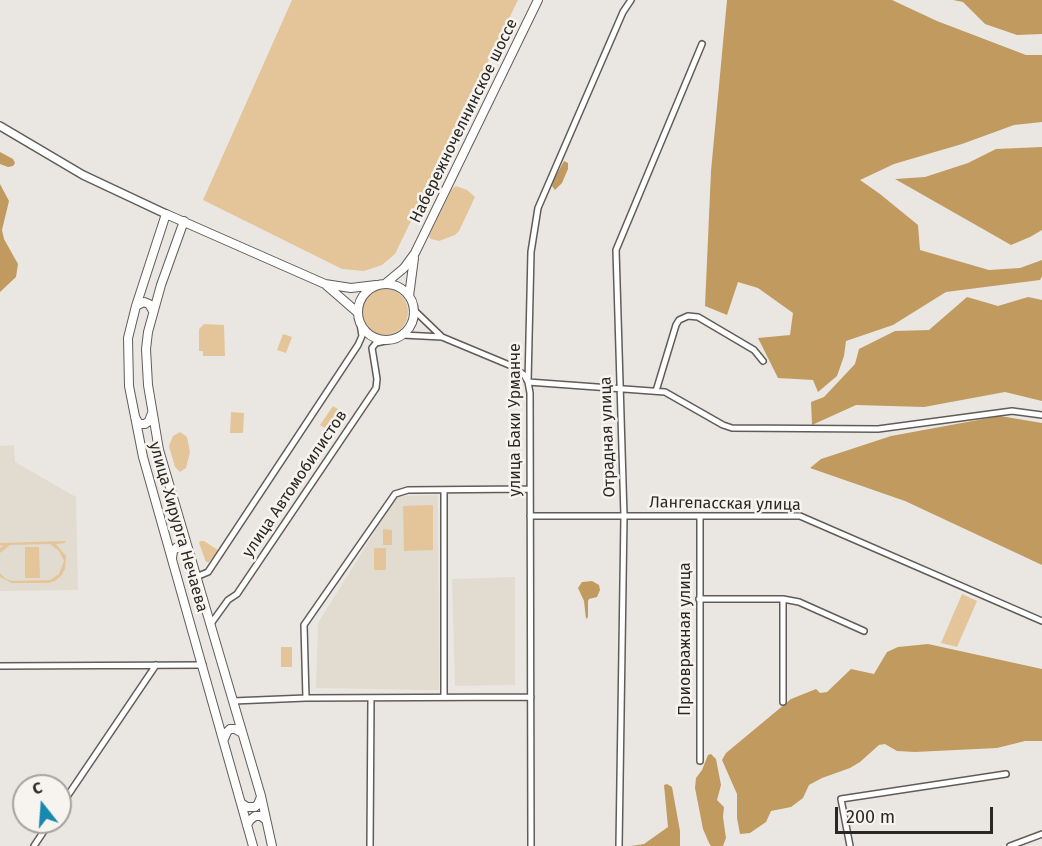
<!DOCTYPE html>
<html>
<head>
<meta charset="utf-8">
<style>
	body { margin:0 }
	#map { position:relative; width:1042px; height:846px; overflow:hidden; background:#eae7e2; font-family:"Fira Sans",sans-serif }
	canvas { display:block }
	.north { position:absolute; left:12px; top:774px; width:60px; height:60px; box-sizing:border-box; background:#f7f4ef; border:2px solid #a5a29f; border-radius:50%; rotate:343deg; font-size:16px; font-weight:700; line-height:24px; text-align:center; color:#2a2827 }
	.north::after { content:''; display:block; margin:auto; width:21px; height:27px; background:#1789ae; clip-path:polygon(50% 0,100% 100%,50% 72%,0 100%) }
	.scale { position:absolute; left:835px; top:807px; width:158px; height:27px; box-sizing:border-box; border:3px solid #2a2827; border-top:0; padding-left:8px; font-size:18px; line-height:21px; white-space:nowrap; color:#2a2827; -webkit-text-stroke:4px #f7f4ef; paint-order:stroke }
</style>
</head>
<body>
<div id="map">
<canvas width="1042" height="846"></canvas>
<div class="north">С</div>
<div class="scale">200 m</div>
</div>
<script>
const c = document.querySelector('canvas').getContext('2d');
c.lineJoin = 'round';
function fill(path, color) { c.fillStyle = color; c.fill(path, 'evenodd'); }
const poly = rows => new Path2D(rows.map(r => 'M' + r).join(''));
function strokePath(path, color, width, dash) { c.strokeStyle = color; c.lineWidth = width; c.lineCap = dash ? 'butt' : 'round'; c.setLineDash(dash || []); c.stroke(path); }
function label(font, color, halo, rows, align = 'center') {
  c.font = font + ' "Fira Sans",sans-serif'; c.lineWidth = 5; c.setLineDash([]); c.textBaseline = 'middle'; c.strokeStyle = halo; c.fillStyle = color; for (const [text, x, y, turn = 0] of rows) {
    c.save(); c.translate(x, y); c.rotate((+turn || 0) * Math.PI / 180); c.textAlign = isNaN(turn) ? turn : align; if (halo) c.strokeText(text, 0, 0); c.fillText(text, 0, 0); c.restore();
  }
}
fill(poly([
	[14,445,15,462,76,497,78,590,0,591,0,446],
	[438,495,439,690,316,688,318,623,397,496],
	[515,577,515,685,455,686,452,579]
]), '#e2dbd0');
fill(poly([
	[292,0,518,0,395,254,382,265,364,271,342,269,203,200],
	[456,186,467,190,475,197,459,231,455,235,439,241,431,239,429,237,430,234,452,189],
	'362 312a23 23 0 1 1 46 0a23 23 0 1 1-46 0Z',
	[204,324,224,325,225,356,203,356,203,351,199,351,199,329],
	[283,334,292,337,286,353,277,350],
	[333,406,344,413,331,432,320,425],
	[231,412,244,413,243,433,230,433],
	[180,432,187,437,190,452,186,468,180,472,175,467,169,446,173,436],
	[433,505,433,550,404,551,403,506],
	[383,529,392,530,392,545,383,545],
	[65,541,65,543,56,544,66,556,65,569,61,576,55,581,47,583,12,583,0,577,0,573,6,579,13,581,50,580,59,574,64,561,59,551,50,544,10,545,0,553,0,548,3,546,0,545,0,543],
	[200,541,204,541,218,550,209,562,206,562,199,543],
	[25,547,39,547,40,578,25,578],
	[374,548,386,548,386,570,374,570],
	[962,594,977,601,957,647,941,643],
	[281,647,292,647,292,667,281,667]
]), '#e4c599');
fill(poly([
	[727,0,892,0,937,21,1026,55,1042,55,1042,122,1014,125,962,144,894,164,860,180,880,194,918,225,920,250,989,270,1020,268,1042,260,1042,276,1040,280,946,292,893,325,846,341,844,356,837,376,818,392,813,380,778,378,758,338,790,335,793,313,758,288,738,282,727,315,705,306,711,171],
	[953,0,1042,0,1042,34,1017,35,985,24,963,2],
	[1042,147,1042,230,1030,237,1011,245,895,179,925,177,968,163,996,149],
	[0,152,13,159,15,163,13,166,8,167,0,164],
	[564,161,568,163,568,169,562,183,555,190,552,186,553,181],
	[0,184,9,201,2,230,4,239,18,264,16,277,0,292],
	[967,297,998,306,1028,297,1042,300,1042,401,1005,392,924,407,856,405,812,425,811,402,824,397,855,364,859,349,895,331,929,330],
	[1000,416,1042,423,1042,565,905,501,810,468,821,459,891,436],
	[592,581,599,585,600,590,597,597,589,599,588,601,588,617,586,619,584,601,578,588,582,582],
	[928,644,1042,669,1042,741,1025,741,997,748,915,752,897,751,885,744,879,745,860,762,850,768,822,778,809,785,803,798,791,807,771,811,766,822,750,833,740,834,737,818,737,794,722,760,726,753,791,699,816,689,820,693,827,692,851,669,874,674,887,652,898,647],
	[711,754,716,759,721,785,717,800,724,807,723,817,726,838,723,846,711,846,709,843,703,829,695,788,696,778,702,770,708,755],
	[667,784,672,787,680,831,680,846,631,846,644,844,668,827,664,785]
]), '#c19a5f');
const minor = poly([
	[414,310,441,336],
	[403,335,442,337,514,367,524,375,528,382,665,392,723,425,732,428,878,429,1012,411,1042,415],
	[656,391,676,325,679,320,688,316,698,317,754,350,763,361],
	[444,490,444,697],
	[530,516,800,516,1042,621],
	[700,516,700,761],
	[196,577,208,572,358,345,362,336,360,323],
	[699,599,783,599,799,602,864,631],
	[210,625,228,600,237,594,376,388,377,379,372,348,376,343,390,340],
	[0,666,203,665],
	[306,698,304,625,395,494,408,490,530,489],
	[233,701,306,698,531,697],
	[783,702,783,599],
	[60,807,156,665],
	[34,846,50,822],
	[370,846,371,699],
	[531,846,530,393,528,382,531,252,538,208,623,12,631,0],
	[619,846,624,516,616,250,702,44],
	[850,846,841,799,1006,774],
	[1010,846,1042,834]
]);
const tertiary = poly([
	[0,126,83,175,166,214]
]);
const secondary = poly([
	[184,221,161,285,148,332,146,349,148,385,159,450,261,796,272,846],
	[386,283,404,268,415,253,538,0],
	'358 312a28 28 0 1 1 56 0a28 28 0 1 1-56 0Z',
	[326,285,357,312],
	[409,296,414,258],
	[136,306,144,302,149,304,153,311],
	[135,417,139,424,145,424,149,421,152,413],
	[172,558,173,551,177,547,188,552],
	[224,739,227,732,230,729,235,729,242,733],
	[241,803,247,807,255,807,258,804,261,797],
	[247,825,250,820,255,816,261,816,266,820],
	[253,846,143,457,129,386,128,338,136,306,166,214,325,284,351,288,376,285]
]);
strokePath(minor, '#605d59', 8);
strokePath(tertiary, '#605d59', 10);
strokePath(secondary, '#605d59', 10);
strokePath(minor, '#fff', 5);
strokePath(tertiary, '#fff', 7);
strokePath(secondary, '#fff', 8);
label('16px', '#2a2827', '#f7f4ef', [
	["Набережночелнинское шоссе",464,121,-64],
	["улица Баки Урманче",516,420,-90],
	["Отрадная улица",608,437,-92],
	["улица Автомобилистов",295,484,-56],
	["Лангепасская улица",725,504,1],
	["улица Хирурга Нечаева",178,527,74],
	["Приовражная улица",686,639,-90]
]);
</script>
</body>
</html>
